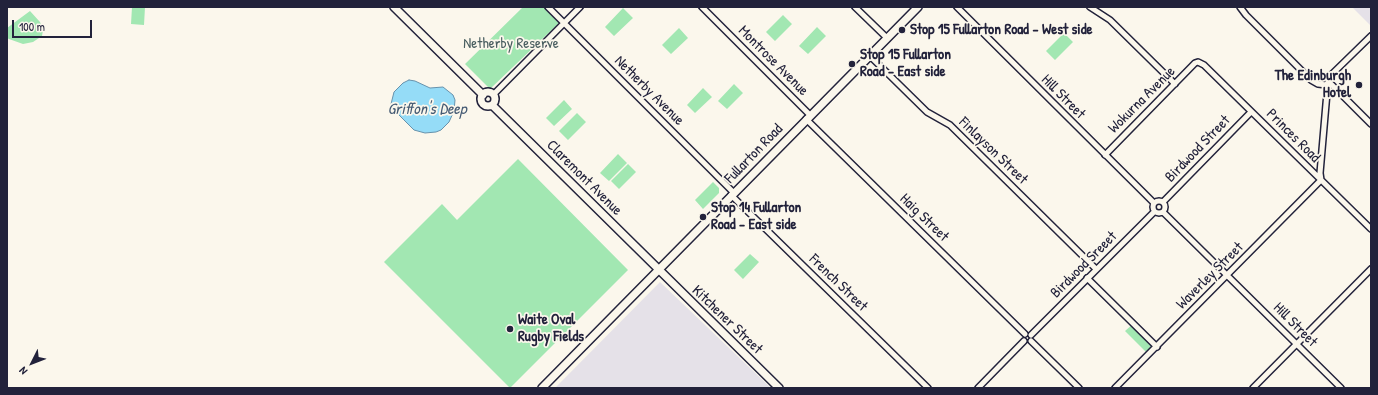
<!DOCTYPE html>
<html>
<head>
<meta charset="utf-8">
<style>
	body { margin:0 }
	#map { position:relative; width:1378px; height:395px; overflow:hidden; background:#fbf7ec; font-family:"Patrick Hand",sans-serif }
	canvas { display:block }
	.frame { position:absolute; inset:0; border:8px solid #22223b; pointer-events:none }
	.north { position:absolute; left:12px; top:343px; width:40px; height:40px; -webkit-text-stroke:3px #fbf7ec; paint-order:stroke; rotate:228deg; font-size:11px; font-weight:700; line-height:16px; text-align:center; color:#22223b }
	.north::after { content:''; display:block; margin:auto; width:14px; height:18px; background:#22223b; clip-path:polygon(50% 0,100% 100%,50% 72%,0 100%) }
	.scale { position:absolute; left:12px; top:20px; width:80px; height:18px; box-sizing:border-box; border:2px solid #22223b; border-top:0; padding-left:5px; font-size:12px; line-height:14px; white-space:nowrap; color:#22223b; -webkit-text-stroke:3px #fbf7ec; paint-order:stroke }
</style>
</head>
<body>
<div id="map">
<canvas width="1378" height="395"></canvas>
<div class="frame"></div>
<div class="north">N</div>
<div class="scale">100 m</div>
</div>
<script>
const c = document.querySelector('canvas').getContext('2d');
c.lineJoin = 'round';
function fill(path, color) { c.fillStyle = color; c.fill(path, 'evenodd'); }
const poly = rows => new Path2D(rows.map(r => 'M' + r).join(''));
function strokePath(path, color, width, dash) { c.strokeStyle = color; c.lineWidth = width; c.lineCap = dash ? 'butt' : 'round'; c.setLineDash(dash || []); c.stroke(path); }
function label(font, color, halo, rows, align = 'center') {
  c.font = font + ' "Patrick Hand",sans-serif'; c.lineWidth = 3.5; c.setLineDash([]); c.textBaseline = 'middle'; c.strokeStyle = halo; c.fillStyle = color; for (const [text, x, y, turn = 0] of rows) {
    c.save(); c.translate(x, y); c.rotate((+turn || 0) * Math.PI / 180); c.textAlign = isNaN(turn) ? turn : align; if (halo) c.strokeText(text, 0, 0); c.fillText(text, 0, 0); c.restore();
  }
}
fill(poly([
	[1352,7,1371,7,1371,26],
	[660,282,771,388,555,388]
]), '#e5e1e8');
fill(poly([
	[132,7,145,7,144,25,131,24],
	[523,7,543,7,559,23,490,89,465,64],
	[623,8,633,18,614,36,605,27],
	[30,11,40,22,43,30,42,36,33,42,23,44,9,39,7,38,7,28],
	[783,15,792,24,775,41,766,32],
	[817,27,826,36,808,54,799,46],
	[679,28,688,38,671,54,662,45],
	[1064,33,1073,42,1055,60,1046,51],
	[734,84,743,93,727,109,718,101],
	[703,88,712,97,695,113,687,105],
	[564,100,572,109,554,126,546,118],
	[577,113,586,122,568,140,559,131],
	[618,154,627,163,609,181,600,173],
	[518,159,628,270,510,388,384,262,442,204,457,220],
	[628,164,636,172,619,189,611,181],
	[713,182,719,188,719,193,703,209,695,200],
	[750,254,759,262,743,279,734,270],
	[1133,324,1155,346,1148,354,1125,331]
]), '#a2e7b2');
const water = poly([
	[409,80,415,81,430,88,443,87,453,95,455,100,454,111,449,122,441,130,436,132,425,133,414,130,392,108,391,104,394,92,403,83,409,80]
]);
fill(water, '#95dcf7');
strokePath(water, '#6792ac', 1);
const street = poly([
	[548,7,734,193],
	[702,7,810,115],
	[855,7,887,38],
	[957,7,1154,203],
	[1090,7,1110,20,1175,84],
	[1240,7,1246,15,1311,80,1318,84,1327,85],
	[870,56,927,112,950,125,1096,269],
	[1328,81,1371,124],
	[493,95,580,7],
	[806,119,1025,334],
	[1105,155,1195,63,1198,62,1204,65,1371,229],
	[731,195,928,388],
	'1153 207a6 6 0 1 1 12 0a6 6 0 1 1-12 0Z',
	[1163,202,1251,112],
	[1163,212,1341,388],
	[1087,278,1157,347],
	[1031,335,1154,212],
	[1031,341,1079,388],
	[978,388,1024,341],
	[1115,388,1321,180,1320,173,1328,81,1331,75,1371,36],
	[1253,388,1371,269]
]);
const secondary = poly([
	[394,7,483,95],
	'481 99a7 7 0 1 1 14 0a7 7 0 1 1-14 0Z',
	[492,105,779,388],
	[542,388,918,7]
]);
strokePath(street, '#22223b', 8);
strokePath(secondary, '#22223b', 10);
strokePath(street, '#fbf7ec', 5);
strokePath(secondary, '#fbf7ec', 7);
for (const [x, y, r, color] of [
	[902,30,4,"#22223b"],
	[852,64,4,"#22223b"],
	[1359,85,4,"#22223b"],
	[703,217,4,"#22223b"],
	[510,329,4,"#22223b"]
]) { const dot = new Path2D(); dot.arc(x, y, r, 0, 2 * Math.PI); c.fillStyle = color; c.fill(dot); strokePath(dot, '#fbf7ec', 1.5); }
label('bold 15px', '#22223b', '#fbf7ec', [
	["Stop 15 Fullarton Road - West side",910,30],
	["Stop 15 Fullarton",860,55],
	["Road - East side",860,72],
	["The Edinburgh",1351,76,"right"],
	["Hotel",1351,93,"right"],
	["Stop 14 Fullarton",711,208],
	["Road - East side",711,225],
	["Waite Oval",518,320],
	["Rugby Fields",518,337]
], 'left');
label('15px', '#485d5f', '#fbf7ec', [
	["Netherby Reserve",511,44]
]);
label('15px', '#22223b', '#fbf7ec', [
	["Montrose Avenue",773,61,45],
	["Netherby Avenue",649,91,45],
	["Hill Street",1063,97,45],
	["Wokurna Avenue",1142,100,-45],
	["Princes Road",1293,136,45],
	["Birdwood Street",1198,149,-46],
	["Finlayson Street",993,151,44],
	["Fullarton Road",754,154,-46],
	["Claremont Avenue",584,178,45],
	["Haig Street",924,218,44],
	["Birdwood Sreeet",1084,265,-45],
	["Waverley Street",1210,276,-45],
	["French Street",838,283,44],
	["Kitchener Street",727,320,44],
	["Hill Street",1295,325,45]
]);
label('italic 16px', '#445a73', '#fbf7ec', [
	["Griffon's Deep",427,110]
]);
</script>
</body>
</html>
